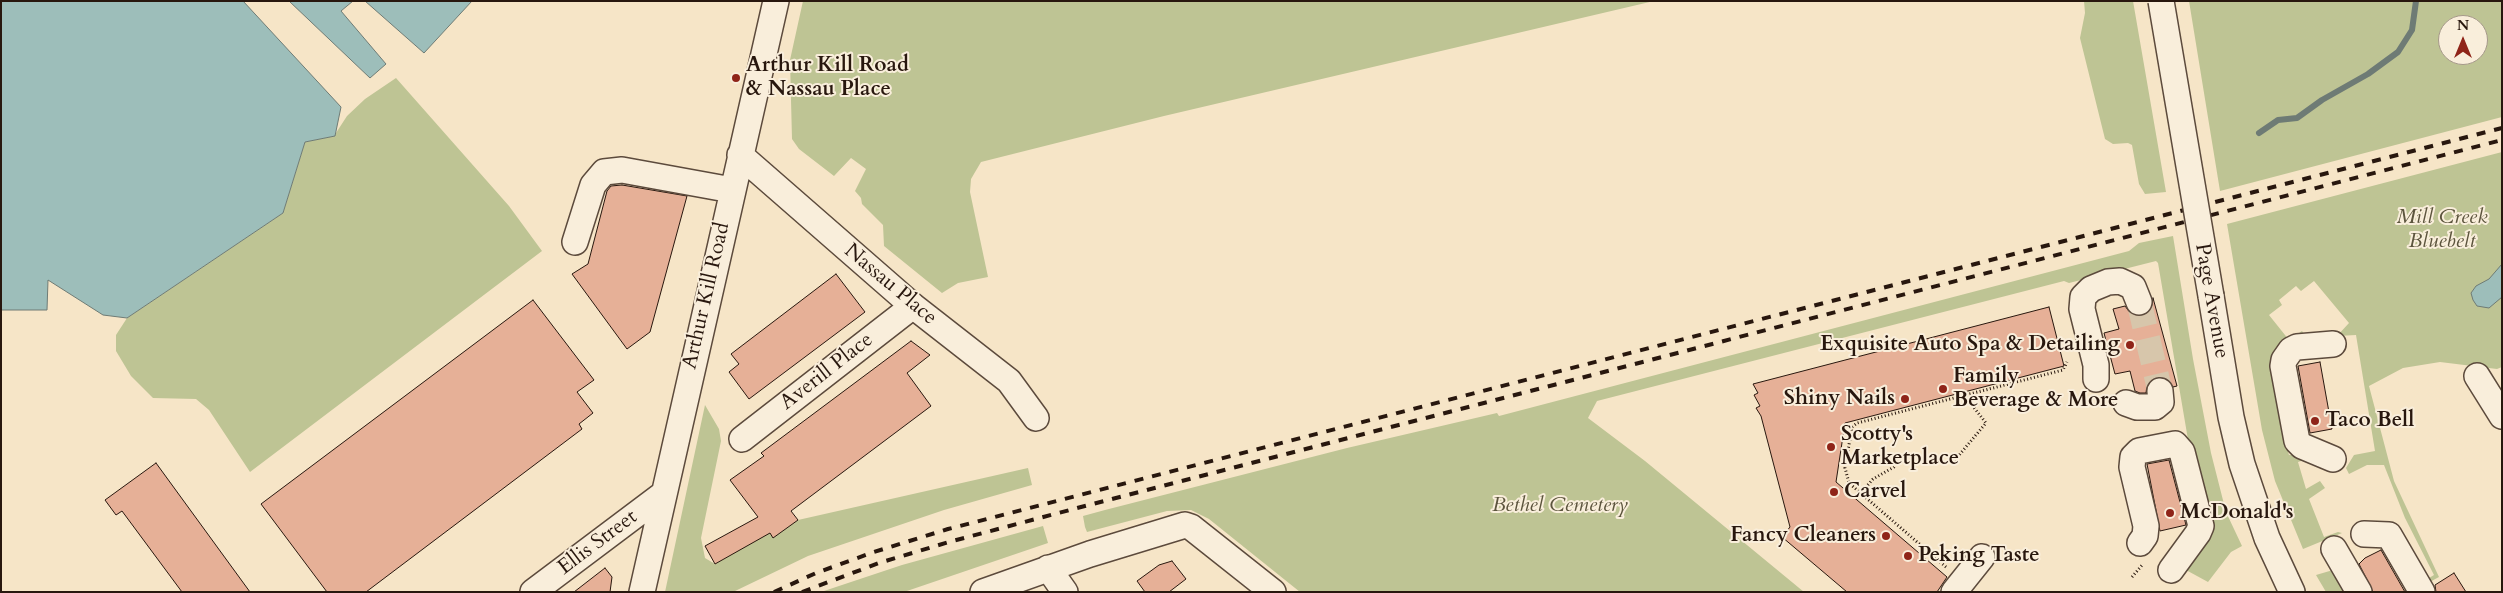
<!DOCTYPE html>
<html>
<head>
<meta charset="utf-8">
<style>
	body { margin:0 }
	#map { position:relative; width:2503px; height:593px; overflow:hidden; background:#f6e5c7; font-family:Cardo,serif }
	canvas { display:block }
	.frame { position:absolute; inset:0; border:2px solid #28170e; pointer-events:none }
	.north { position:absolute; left:2438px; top:15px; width:50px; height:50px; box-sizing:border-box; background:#f9eedb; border:1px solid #a59889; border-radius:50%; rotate:0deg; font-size:14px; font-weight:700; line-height:20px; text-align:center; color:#28170e }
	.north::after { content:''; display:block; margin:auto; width:18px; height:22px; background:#8f2418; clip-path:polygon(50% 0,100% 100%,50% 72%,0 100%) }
</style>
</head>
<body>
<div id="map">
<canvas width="2503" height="593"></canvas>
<div class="frame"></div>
<div class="north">N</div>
</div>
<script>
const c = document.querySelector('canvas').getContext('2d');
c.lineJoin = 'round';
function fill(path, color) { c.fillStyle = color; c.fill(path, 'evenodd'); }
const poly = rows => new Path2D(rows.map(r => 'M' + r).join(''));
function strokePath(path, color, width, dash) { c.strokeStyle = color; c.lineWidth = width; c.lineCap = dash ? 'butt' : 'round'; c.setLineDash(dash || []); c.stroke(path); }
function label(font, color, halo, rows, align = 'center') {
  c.font = font + ' Cardo,serif'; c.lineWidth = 4; c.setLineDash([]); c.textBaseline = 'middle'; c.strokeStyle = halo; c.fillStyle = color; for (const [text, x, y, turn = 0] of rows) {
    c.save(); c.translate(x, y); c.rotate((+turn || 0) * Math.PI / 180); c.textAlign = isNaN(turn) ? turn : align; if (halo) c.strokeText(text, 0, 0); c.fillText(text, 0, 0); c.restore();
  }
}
fill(poly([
	[803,1,1654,1,1164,116,981,162,971,179,970,192,988,277,958,283,942,293,884,246,883,225,862,204,861,198,855,191,866,169,851,158,834,176,799,149,792,139,790,60],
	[2084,1,2133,1,2166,192,2145,194,2139,184,2132,145,2128,143,2113,144,2105,139,2080,38,2085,13],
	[2189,1,2502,1,2502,117,2220,191],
	[2448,25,2478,25,2478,55,2448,55],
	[396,78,509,206,542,251,250,472,209,410,196,399,153,398,131,376,116,351,116,335,127,318,283,213,305,142,334,136,347,116,365,99],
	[2502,152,2502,367,2497,369,2440,362,2403,368,2369,386,2394,481,2439,577,2426,584,2424,581,2434,575,2405,518,2384,465,2367,465,2349,474,2346,468,2354,455,2375,451,2356,335,2337,336,2349,323,2314,281,2301,291,2296,286,2279,300,2282,305,2269,315,2289,340,2302,331,2308,340,2294,341,2286,445,2289,455,2296,454,2307,459,2298,462,2306,489,2320,481,2325,488,2309,499,2324,537,2338,532,2342,533,2303,549,2275,481,2262,430,2227,224],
	[2173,236,2193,359,2211,453,2226,512,2242,546,2231,552,2208,582,2186,570,2193,469,2158,263,2156,261,2069,283,2064,281,1597,401,1588,418,1645,461,1804,592,1300,592,1209,519,1191,510,1167,511,1087,532,1085,527,1083,516,1105,510,1347,448,1497,413,1499,416,2129,251,2139,243],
	[705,405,719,429,721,441,701,538,705,558,715,564,769,532,773,537,798,520,1028,468,1032,485,944,510,808,556,733,592,665,592],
	[1043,526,1048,543,904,592,821,592,902,565],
	[2333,570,2353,592,2326,592,2316,575]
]), '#bec494');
const water = poly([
	[1,1,243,1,341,107,335,136,305,142,283,213,127,318,103,315,48,280,47,310,1,310,1,1],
	[289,1,353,1,341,11,386,64,370,78,289,1],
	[365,1,472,1,424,53,365,1],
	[2502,264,2502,297,2489,308,2477,306,2473,300,2471,293,2476,286,2489,279,2502,264]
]);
fill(water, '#9dbeba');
strokePath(water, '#6e7b75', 1);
strokePath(poly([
	[2259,133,2278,120,2297,118,2322,100,2368,74,2398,52,2412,30,2416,1]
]), '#6e7b75', 6);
const building = poly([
	[622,185,687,196,650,332,627,349,572,274,588,264,607,191,611,186,622,185],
	[836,274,865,312,749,399,729,372,739,364,731,354,836,274],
	[2153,298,2177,386,2173,387,2166,378,2158,377,2147,385,2146,393,2140,393,2135,391,2130,371,2115,374,2104,333,2119,329,2113,309,2125,306,2131,314,2144,315,2151,310,2153,298],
	[533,300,594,380,577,392,593,413,579,424,582,429,366,592,327,592,261,504,533,300],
	[2049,307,2064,366,1845,423,1836,482,1947,577,1937,592,1847,592,1782,537,1790,527,1761,416,1756,408,1760,406,1754,395,1758,393,1753,384,2049,307],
	[911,341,930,355,907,373,931,406,791,511,798,520,773,538,770,533,715,564,705,546,758,517,730,480,764,456,761,453,911,341],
	[2320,362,2332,429,2310,433,2298,366,2320,362],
	[2169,460,2186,525,2160,531,2147,464,2169,460],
	[156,463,250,592,182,592,122,511,116,515,105,500,156,463],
	[2381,550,2405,592,2373,592,2359,564,2365,558,2381,550],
	[1172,561,1186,579,1169,592,1145,592,1137,581,1159,565,1172,561],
	[605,568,612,577,610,592,574,592,605,568],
	[2454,573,2466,592,2436,592,2435,585,2454,573]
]);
fill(building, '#e6b097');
strokePath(building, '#28170e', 1);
strokePath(poly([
	[2139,302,2160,391]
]), '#d7c6ab', 25, [25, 12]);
const minor = poly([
	[740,155,913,306,1009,381,1036,418],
	[575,242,593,185,604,172,622,170,732,190],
	[2211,296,2231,417,2242,464,2267,538,2292,592],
	[2333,344,2297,347,2291,350,2284,360,2283,366,2297,441,2302,446,2333,459],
	[2477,376,2502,416],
	[2096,379,2096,365,2082,309,2083,297,2091,289,2108,282,2120,281,2133,287,2139,302],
	[2126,403,2137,407,2155,407,2161,402,2160,391],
	[742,439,913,306],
	[2364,534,2389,535,2422,592],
	[2140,543,2145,536,2146,526,2132,467,2133,457,2139,451,2175,444,2182,452,2201,526,2198,533,2171,570],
	[2334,549,2359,592],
	[1048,568,1065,592],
	[533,592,662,495],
	[642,592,776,1],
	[983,592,1090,554,1185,525,1191,527,1273,592],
	[1954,592,1982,557]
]);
strokePath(minor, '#5c4a3c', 28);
strokePath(poly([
	[1955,460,1986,423,1964,395],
	[1861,493,1873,479,1894,467,1906,453],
	[1946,567,1849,483,1845,468,1852,427,1857,423,2063,370,2067,362],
	[2132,577,2143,564]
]), '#28170e', 3, [1, 2.5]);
strokePath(minor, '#f9eedb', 25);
strokePath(poly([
	[774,592,816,573,874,552,948,529,2502,128],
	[802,592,879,563,949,542,1081,507,2502,140]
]), '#28170e', 4, [9, 9]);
const minorBridge = poly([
	[2161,1,2211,296]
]);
strokePath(minorBridge, '#5c4a3c', 28, []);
strokePath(minorBridge, '#f9eedb', 25);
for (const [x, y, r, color] of [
	[736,78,5,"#8f2418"],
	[2130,345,5,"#8f2418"],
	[1943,389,5,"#8f2418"],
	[1905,399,5,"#8f2418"],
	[2315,421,5,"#8f2418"],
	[1831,447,5,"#8f2418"],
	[1834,492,5,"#8f2418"],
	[2170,513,5,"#8f2418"],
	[1886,536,5,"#8f2418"],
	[1908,556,5,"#8f2418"]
]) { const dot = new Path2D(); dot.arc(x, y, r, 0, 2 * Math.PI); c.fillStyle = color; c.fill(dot); strokePath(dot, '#f9eedb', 2); }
label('bold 21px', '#28170e', '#f9eedb', [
	["Arthur Kill Road",746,66],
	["& Nassau Place",746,90],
	["Exquisite Auto Spa & Detailing",2120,345,"right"],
	["Family",1953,377],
	["Beverage & More",1953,401],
	["Shiny Nails",1895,399,"right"],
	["Taco Bell",2325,421],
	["Scotty's",1841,435],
	["Marketplace",1841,459],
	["Carvel",1844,492],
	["McDonald's",2180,513],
	["Fancy Cleaners",1876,536,"right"],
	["Peking Taste",1918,556]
], 'left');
label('italic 21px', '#5c543d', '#f9eedb', [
	["Mill Creek",2442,218],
	["Bluebelt",2442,242],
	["Bethel Cemetery",1560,506]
]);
label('21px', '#28170e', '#f9eedb', [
	["Nassau Place",890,285,40],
	["Arthur Kill Road",707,296,-77],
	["Page Avenue",2211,301,80],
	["Averill Place",827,372,-38],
	["Ellis Street",598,543,-37]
]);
</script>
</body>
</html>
